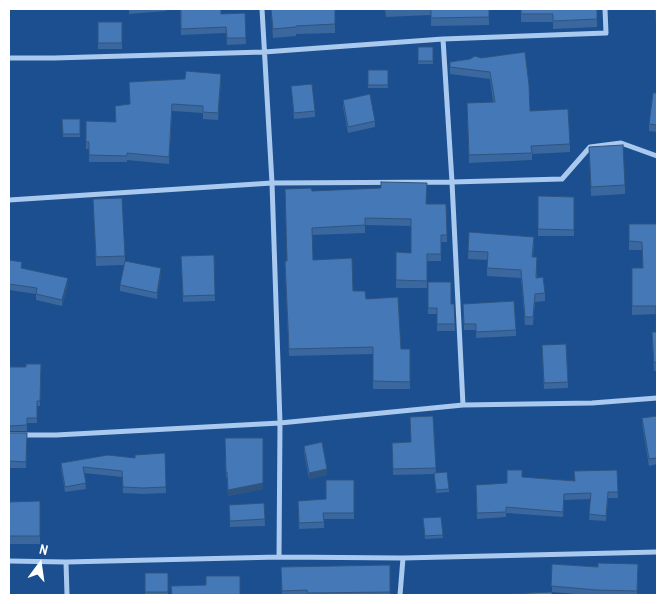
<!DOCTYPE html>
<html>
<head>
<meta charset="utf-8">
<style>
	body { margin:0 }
	#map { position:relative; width:666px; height:604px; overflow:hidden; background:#1b4f8f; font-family:"Archivo Narrow",sans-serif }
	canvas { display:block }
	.frame { position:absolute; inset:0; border:10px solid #fff; pointer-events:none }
	.north { position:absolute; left:15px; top:539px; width:50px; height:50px; -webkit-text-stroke:4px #1b4f8f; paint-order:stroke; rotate:14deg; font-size:14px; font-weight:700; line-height:20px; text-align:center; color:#fff }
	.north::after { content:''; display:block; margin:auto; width:18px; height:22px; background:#fff; clip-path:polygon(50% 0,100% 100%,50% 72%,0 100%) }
</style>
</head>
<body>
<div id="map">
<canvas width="666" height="604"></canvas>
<div class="frame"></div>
<div class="north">N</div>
</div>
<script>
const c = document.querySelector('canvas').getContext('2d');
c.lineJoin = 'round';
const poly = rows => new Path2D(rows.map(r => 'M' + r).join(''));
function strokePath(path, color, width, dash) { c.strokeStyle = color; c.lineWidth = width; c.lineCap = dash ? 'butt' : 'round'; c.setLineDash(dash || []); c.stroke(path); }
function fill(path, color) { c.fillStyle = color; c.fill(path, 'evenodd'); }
strokePath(poly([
	[262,9,272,183,280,423,279,557],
	[443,39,452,182,463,405],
	[9,58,54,58,264,52,443,39,606,33,605,9],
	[9,200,272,183,452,182,562,179,590,147,621,143,657,156],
	[9,435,56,435,280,423,463,405,592,403,657,398],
	[9,561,66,562,279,557,403,558,657,552],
	[66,562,67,595],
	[400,595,403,558]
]), '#a9c9ee', 5);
fill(poly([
	[129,9,166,9,166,11,129,14],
	[180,9,221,14,245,13,246,44,227,45,226,33,181,35],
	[271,9,335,9,335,33,296,34,296,36,273,38],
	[385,9,489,9,489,25,431,26,431,15,386,17],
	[521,9,597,9,597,27,553,29,553,22,521,22],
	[98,22,122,22,122,49,98,49],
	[418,47,433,47,433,64,418,64],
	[475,56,530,111,570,144,570,152,532,154,532,160,469,163,467,110,493,102,490,79,450,74,450,62,470,59],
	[368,70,388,70,388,88,368,88],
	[221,81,218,120,203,119,203,113,172,111,169,164,127,160,127,162,89,162,89,149,86,149,86,121,115,122,115,106,130,104],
	[291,86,315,111,315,117,294,119],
	[657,93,657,132,649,131,649,124],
	[343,100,375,121,375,127,348,133,343,106],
	[62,119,80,119,80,137,63,137],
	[589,147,625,185,625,194,591,196],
	[312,191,427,204,447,235,447,242,441,242,441,261,427,261,427,288,396,288,396,252,411,253,411,226,365,225,365,233,312,235,313,260,353,291,366,299,401,349,410,349,410,389,373,389,373,354,289,356,285,268,287,261],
	[538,196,574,197,574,236,538,236],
	[93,199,125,256,125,264,161,274,157,299,120,291,120,285,124,265,96,266],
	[629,224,657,224,657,371,654,371,652,341,652,332,656,332,656,314,632,315,632,268,643,268,642,250,629,250],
	[469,232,534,244,533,257,537,265,537,278,545,293,545,301,535,302,533,325,525,325,521,278,487,276,487,260,468,259],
	[214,255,215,301,183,302,181,256],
	[9,260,22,268,68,284,62,306,36,300,36,294,9,290],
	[428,282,451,304,454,304,455,331,437,331,437,314,428,314],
	[463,304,516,330,516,336,476,338,476,330,464,330],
	[542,352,568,382,568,388,544,389],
	[41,364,40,406,37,406,37,423,27,423,27,431,9,431,9,367,26,367],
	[433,416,436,473,449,489,449,492,436,493,434,474,393,475,392,443,411,442],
	[657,416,657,464,649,466,642,424,642,418],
	[9,433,27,433,26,468,9,468],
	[225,438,263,489,228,496,227,478,226,478],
	[304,446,327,475,309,479,304,452],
	[165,453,166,493,143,494,123,493,122,477,84,473,86,489,65,492,61,469,61,463,135,458],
	[617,470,618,498,608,498,606,521,589,520,591,499,564,500,563,517,506,513,506,517,477,519,476,490,507,483,522,477,575,481],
	[354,480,354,519,324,519,324,528,299,529,298,507,326,499],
	[40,501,40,544,9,544,9,502],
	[264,503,265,526,230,527,229,505],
	[441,517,443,538,425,539,423,518],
	[552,564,598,567,638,564,637,595,588,595,552,592],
	[390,565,390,595,282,595,281,567],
	[145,573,168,573,168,595,145,595]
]), '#3a679d');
fill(poly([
	[161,268,161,274,157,299,157,293],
	[68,278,68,284,62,306,62,300],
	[327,469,327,475,309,479,309,473],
	[263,483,263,489,228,496,228,490]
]), '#305480');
const building = poly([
	[181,9,221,9,221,14,245,13,246,38,227,38,226,27,181,29,181,9],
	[271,9,335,9,335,24,296,26,296,27,273,29,271,9],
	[431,9,489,9,489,17,431,18,431,9],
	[521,9,597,9,597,19,553,21,553,14,521,14,521,9],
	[655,9,657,9,657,35,655,9],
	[98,22,122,22,122,43,98,43,98,22],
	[418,47,433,47,433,61,418,61,418,47],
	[525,52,529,85,530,111,568,109,570,144,531,146,532,153,469,155,467,103,495,102,490,72,450,67,450,62,470,59,475,56,481,58,525,52],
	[368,70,388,70,388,85,368,85,368,70],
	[186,71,221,74,218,113,203,112,203,106,172,104,169,157,127,153,127,156,89,155,89,142,86,142,86,121,116,122,115,106,130,104,129,82,185,79,186,71],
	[312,84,315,111,294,113,291,86,312,84],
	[653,93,657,93,657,125,649,124,653,93],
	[370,94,375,121,348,127,343,100,370,94],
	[62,119,80,119,80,134,63,134,62,119],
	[623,145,625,185,591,187,589,147,623,145],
	[381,182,427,183,426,204,446,204,447,235,441,235,441,254,427,254,427,281,396,280,396,252,411,253,411,219,365,218,365,225,312,228,313,260,352,258,353,291,365,291,366,299,398,297,401,349,410,349,410,382,373,381,373,347,289,349,285,261,287,261,285,189,311,188,312,191,381,188,381,182],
	[538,196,574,197,574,230,538,229,538,196],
	[122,198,125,256,96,257,93,199,122,198],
	[629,224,657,224,657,362,654,363,652,332,656,332,656,306,632,306,632,268,643,268,642,242,629,241,629,224],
	[469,232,534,237,532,257,537,257,536,278,543,277,545,293,535,294,533,317,525,317,521,270,487,268,488,252,468,251,469,232],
	[214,255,215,295,183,296,181,256,214,255],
	[9,260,22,262,21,268,68,278,62,300,36,294,37,288,9,284,9,260],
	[125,261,161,268,157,293,120,285,125,261],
	[428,282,451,282,451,304,454,304,455,324,437,324,437,308,428,308,428,282],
	[514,301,516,330,476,332,476,324,464,324,463,304,514,301],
	[566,344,568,382,544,383,542,345,566,344],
	[26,364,41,364,40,401,37,401,37,418,27,418,27,425,9,426,9,367,26,367,26,364],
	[433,416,436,468,393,469,392,443,411,442,410,417,433,416],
	[657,416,657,458,649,459,642,418,657,416],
	[9,433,27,433,26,462,9,461,9,433],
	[225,438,263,438,263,483,228,490,227,472,226,472,225,438],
	[322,442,327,469,309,473,304,446,322,442],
	[165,453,166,487,143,488,123,487,122,471,83,467,86,483,65,487,61,463,108,455,135,458,135,455,165,453],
	[507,470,522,470,522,477,575,481,574,471,617,470,618,492,608,492,606,516,589,514,591,493,564,494,563,512,506,507,506,512,477,513,476,485,507,483,507,470],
	[447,472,449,489,436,490,434,473,447,472],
	[326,480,354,480,354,513,323,513,324,522,299,523,298,501,326,499,326,480],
	[40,501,40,536,9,536,9,502,40,501],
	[264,503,265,519,230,521,229,505,264,503],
	[441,517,443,535,425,536,423,518,441,517],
	[598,563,638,564,637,591,597,590,551,586,552,564,598,567,598,563],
	[390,565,390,592,308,593,307,590,282,591,281,567,390,565],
	[145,573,168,573,168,592,145,592,145,573],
	[206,576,240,576,240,595,172,595,171,586,206,585,206,576],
	[552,592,552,595,510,595,510,594,552,592]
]);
fill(building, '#4478b7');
strokePath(building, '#305480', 1);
</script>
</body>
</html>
